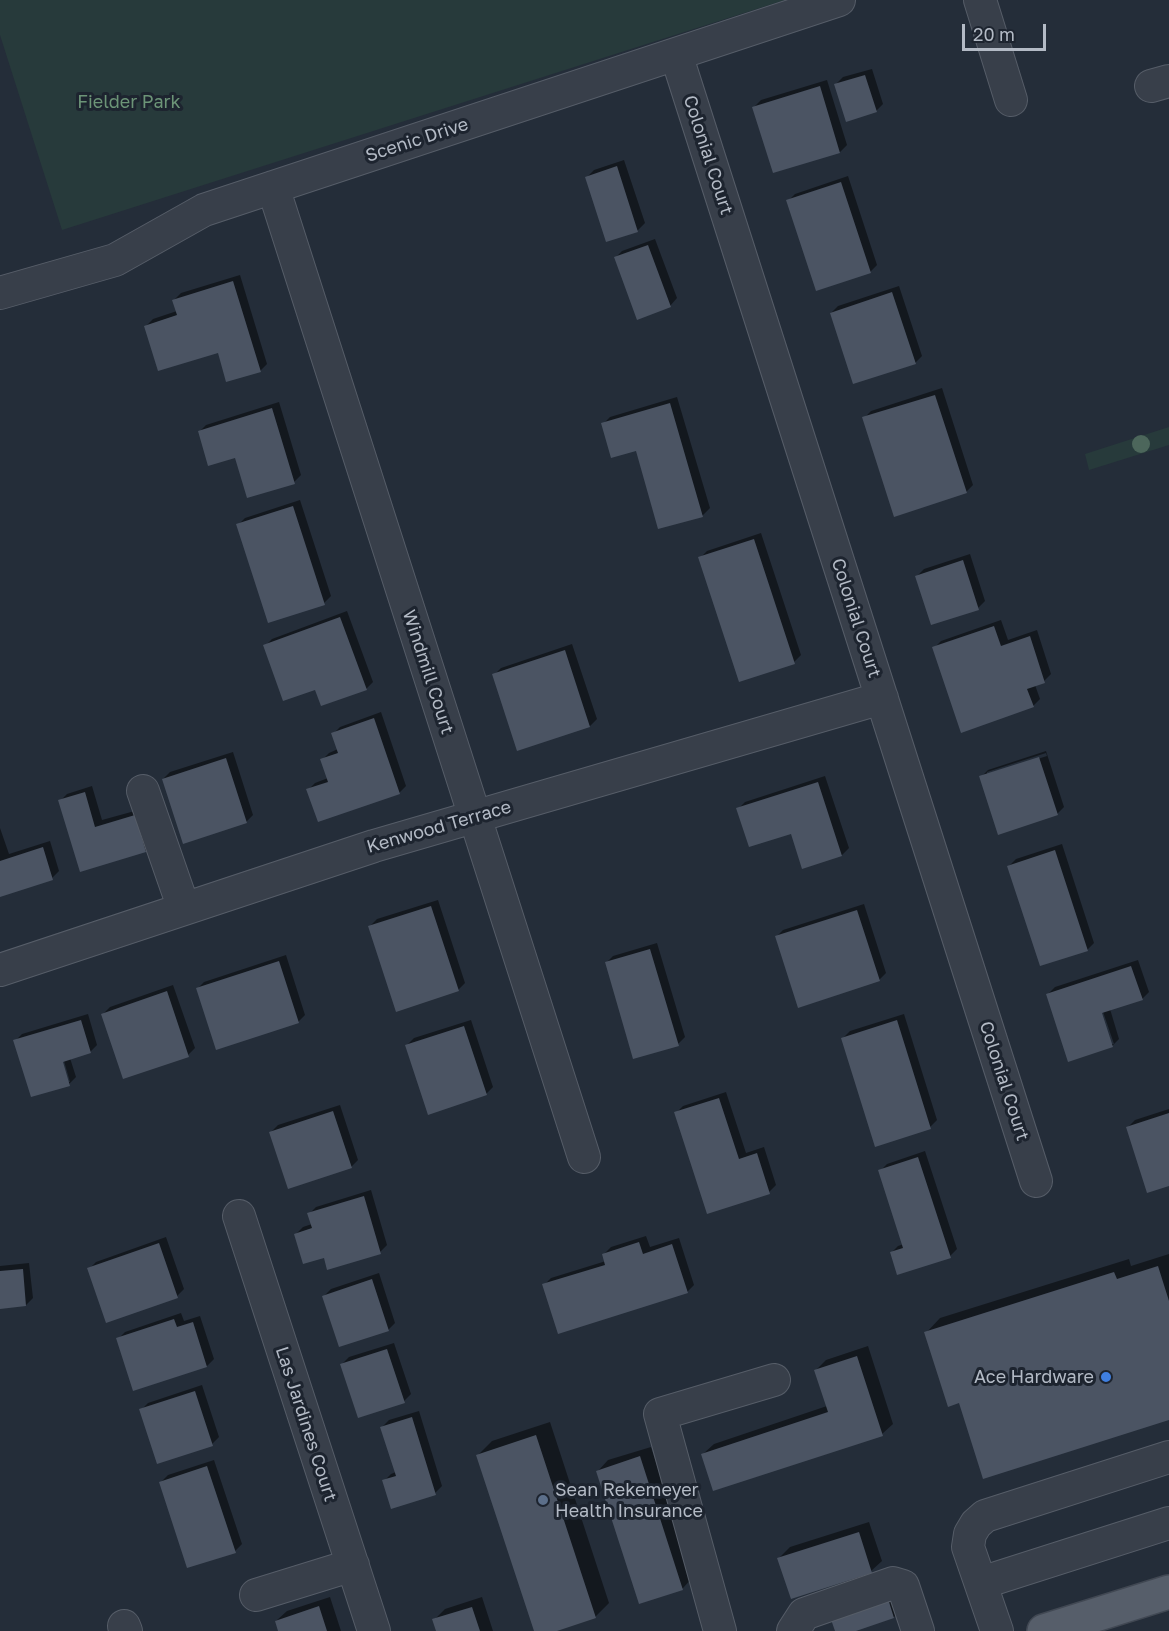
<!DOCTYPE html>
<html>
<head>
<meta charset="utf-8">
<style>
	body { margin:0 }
	#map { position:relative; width:1169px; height:1631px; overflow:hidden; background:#242d39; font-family:"Golos Text",sans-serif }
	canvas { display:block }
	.scale { position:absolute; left:962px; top:24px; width:84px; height:27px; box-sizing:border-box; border:3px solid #b3bac5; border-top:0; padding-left:8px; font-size:18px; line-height:21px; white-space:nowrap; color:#b3bac5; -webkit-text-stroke:4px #1d242f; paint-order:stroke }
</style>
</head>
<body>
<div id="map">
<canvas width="1169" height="1631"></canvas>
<div class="scale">20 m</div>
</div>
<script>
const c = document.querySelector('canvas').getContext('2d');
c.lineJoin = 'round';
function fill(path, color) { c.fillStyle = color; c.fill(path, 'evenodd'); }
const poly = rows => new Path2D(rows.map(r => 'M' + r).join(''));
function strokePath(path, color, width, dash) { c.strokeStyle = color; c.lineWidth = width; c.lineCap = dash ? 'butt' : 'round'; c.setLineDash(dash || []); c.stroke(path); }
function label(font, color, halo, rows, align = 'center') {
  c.font = font + ' "Golos Text",sans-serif'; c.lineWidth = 6; c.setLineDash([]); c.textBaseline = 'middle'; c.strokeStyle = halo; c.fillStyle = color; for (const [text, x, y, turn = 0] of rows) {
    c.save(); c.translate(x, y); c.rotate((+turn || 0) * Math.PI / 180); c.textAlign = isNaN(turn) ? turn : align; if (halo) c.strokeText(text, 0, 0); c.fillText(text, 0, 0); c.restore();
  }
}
fill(poly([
	[0,0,785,0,62,230,0,35],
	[1169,427,1169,445,1089,470,1085,454]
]), '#273a3b');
fill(poly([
	[872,69,883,104,876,111,836,84,843,77],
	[827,80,847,145,840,152,774,171,754,107,761,100],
	[624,160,645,223,638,230,607,240,587,177,594,170],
	[848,176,877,265,870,272,788,201,795,194],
	[655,239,677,298,670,306,615,258,622,251],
	[240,275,267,364,260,371,219,351,146,326,153,319,177,311,174,300,181,293],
	[899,286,922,356,915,363,831,313,838,306],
	[942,388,973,485,966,492,864,418,871,411],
	[677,397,710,508,703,515,659,528,637,449,603,424,610,417],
	[279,402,301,475,294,482,236,456,199,432,206,425],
	[300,500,331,596,324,603,238,525,245,518],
	[761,533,801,655,794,662,700,558,707,551],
	[970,554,985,601,978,608,917,576,924,569],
	[347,611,373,682,366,689,265,646,272,639],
	[1001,620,1008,640,1037,630,1051,674,1044,681,1035,685,1040,699,1033,706,934,648,941,641],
	[572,644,597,719,590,726,494,675,501,668],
	[381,712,406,786,399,793,308,790,315,783,328,778,322,760,329,753,338,749,333,734,340,727],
	[1046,751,1064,807,1057,814,981,777,988,770],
	[1046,753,1047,756,987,775,987,772],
	[233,752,253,815,246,822,163,779,170,772],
	[825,776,849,848,842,855,803,867,792,832,738,809,745,802],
	[92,786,102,820,142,809,152,844,145,851,81,870,60,801,67,794],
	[0,828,9,854,50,841,59,871,52,878,0,895],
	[1062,844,1094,943,1087,950,1009,866,1016,859],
	[438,900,465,983,458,990,370,926,377,919],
	[864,904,886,973,879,980,776,937,783,930],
	[657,943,685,1037,678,1044,606,963,613,956],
	[286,955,305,1015,298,1022,197,989,204,982],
	[1138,960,1149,992,1142,999,1110,1009,1119,1039,1112,1046,1048,994,1055,987],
	[1101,1006,1114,1044,1110,1044,1099,1007],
	[173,985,195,1048,188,1055,103,1014,110,1007],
	[88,1014,97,1045,90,1052,70,1058,76,1077,69,1084,15,1041,22,1034],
	[62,1054,70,1082,67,1082,59,1055],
	[904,1014,937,1120,930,1127,843,1038,850,1031],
	[471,1020,493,1087,486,1094,407,1045,414,1038],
	[726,1092,746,1153,764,1147,776,1185,769,1192,676,1113,683,1106],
	[340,1105,358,1160,351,1167,271,1132,278,1125],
	[1169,1109,1169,1184,1128,1127,1135,1120],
	[925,1151,957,1249,950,1256,891,1253,898,1246,904,1244,880,1171,887,1164],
	[371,1190,387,1245,380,1252,325,1256,296,1234,303,1227,312,1224,309,1214,316,1207],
	[646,1236,650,1247,679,1238,694,1285,687,1292,544,1285,551,1278,606,1261,604,1254,611,1247],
	[166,1237,184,1289,177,1296,89,1269,96,1262],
	[1169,1254,1169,1419,960,1401,926,1333,940,1318,1129,1259,1131,1266],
	[29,1263,33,1298,26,1305,0,1307,0,1266],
	[379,1273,395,1323,388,1330,324,1296,331,1289],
	[181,1313,184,1321,200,1316,214,1359,207,1366,134,1389,118,1339,125,1332],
	[394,1343,411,1394,404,1401,342,1364,349,1357],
	[868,1346,893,1424,882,1434,703,1454,714,1444,827,1406,816,1370,826,1360],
	[202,1385,219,1437,212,1444,141,1410,148,1403],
	[419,1411,442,1486,435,1493,384,1481,391,1474,396,1472,382,1427,389,1420],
	[550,1422,609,1603,595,1617,552,1631,536,1631,478,1455,492,1441],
	[651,1447,693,1577,683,1588,640,1602,598,1471,608,1460],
	[214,1460,242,1544,235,1551,161,1482,168,1475],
	[869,1522,882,1561,871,1571,779,1558,790,1547],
	[888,1587,897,1614,894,1617,851,1631,836,1631],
	[330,1597,341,1631,279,1631,276,1621,287,1611],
	[482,1597,493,1631,438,1631,434,1620,445,1609]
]), '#0007');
fill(poly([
	[865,75,877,112,846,122,834,84],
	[820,86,840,153,773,173,752,107],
	[617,166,638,232,606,242,585,177],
	[841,182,871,273,816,291,786,200],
	[648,245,671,307,637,320,614,257],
	[233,281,261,372,226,382,218,353,158,371,144,326,177,315,172,300],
	[892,292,916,364,853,384,830,313],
	[935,395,967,493,894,517,862,417],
	[670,403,703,517,658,529,636,451,611,458,601,423],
	[272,408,295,484,247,498,235,458,208,466,198,431],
	[293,506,325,605,268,623,236,524],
	[754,539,795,664,739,682,698,557],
	[963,560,979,610,931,625,915,576],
	[340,617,367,690,321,706,315,690,283,701,263,645],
	[994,626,1001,646,1030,636,1045,683,1027,689,1034,707,961,733,932,647],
	[565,650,590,727,517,751,492,674],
	[374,718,400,794,318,822,306,789,328,782,320,759,338,753,331,733],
	[1039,757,1058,815,998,835,979,776],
	[226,758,247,823,183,844,162,779],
	[818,782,842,856,802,869,791,834,749,847,736,808],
	[85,792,95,827,135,815,146,852,80,872,58,800],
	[43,847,53,880,0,897,0,861],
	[1055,850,1088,951,1040,966,1007,866],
	[431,906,459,991,396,1012,368,926],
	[857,910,880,981,798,1008,775,936],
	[650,949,679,1046,633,1059,605,962],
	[279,961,299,1023,216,1050,196,988],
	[1131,966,1143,1000,1102,1013,1113,1047,1068,1062,1046,994],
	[167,991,189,1057,123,1079,101,1014],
	[81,1020,91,1053,63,1062,70,1086,31,1097,13,1040],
	[897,1020,931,1129,875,1147,841,1038],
	[464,1026,487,1095,428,1115,405,1045],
	[719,1098,739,1159,757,1153,770,1194,707,1214,674,1112],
	[333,1111,352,1168,288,1189,269,1132],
	[1169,1113,1169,1186,1147,1193,1126,1127],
	[918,1157,951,1258,897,1275,890,1252,903,1248,878,1170],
	[364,1196,381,1254,327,1270,324,1258,303,1264,294,1234,312,1228,307,1213],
	[639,1242,643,1254,672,1244,688,1293,558,1334,542,1284,605,1265,602,1254],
	[159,1243,178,1298,106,1323,87,1268],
	[1158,1266,1169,1301,1169,1420,983,1479,959,1403,948,1407,924,1332,1114,1272,1117,1279],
	[23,1269,26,1306,0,1309,0,1271],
	[372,1279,389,1331,339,1347,322,1296],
	[174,1319,177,1327,193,1322,207,1367,133,1391,116,1338],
	[387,1349,405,1403,358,1418,340,1364],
	[857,1356,883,1436,713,1491,701,1454,828,1412,814,1370],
	[195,1391,213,1446,157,1464,139,1409],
	[412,1417,436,1495,391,1509,382,1480,396,1476,380,1427],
	[536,1435,596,1618,557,1631,534,1631,476,1455],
	[640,1456,683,1590,639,1604,596,1471],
	[207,1466,236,1553,187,1568,159,1482],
	[859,1532,872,1573,791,1599,777,1558],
	[885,1589,894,1618,856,1631,835,1631,827,1608],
	[319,1606,327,1631,278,1631,275,1621],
	[472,1607,480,1631,436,1631,432,1619]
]), '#4b5463');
const minor = poly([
	[980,0,1011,100],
	[676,54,1036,1181],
	[1151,86,1169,81],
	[273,187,584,1157],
	[0,293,115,260,204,210,839,0],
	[143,791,184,909],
	[0,970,374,846,882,698],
	[239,1216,374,1631],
	[981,1583,1169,1523],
	[256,1595,353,1565],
	[124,1626,126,1631],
	[720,1631,660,1414,774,1380],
	[793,1631,804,1614,893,1583,903,1586,918,1631],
	[997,1631,968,1547,970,1534,976,1524,985,1516,1169,1457]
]);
const major = poly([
	[1044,1631,1169,1592]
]);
strokePath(minor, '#565d68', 34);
strokePath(major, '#414853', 36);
strokePath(minor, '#383f4a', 32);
strokePath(major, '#565e6a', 33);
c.fillStyle = '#4c665b';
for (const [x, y] of [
	[1141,444]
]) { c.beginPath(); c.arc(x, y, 9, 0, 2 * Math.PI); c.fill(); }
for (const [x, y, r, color] of [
	[1106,1377,6,"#3f7fe0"],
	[543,1500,6,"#5c6f8a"]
]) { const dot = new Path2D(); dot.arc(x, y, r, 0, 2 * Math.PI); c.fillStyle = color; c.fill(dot); strokePath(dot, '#1d242f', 2); }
label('18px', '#6c9477', '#1d242f', [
	["Fielder Park",129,102]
]);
label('18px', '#b3bac5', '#1d242f', [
	["Scenic Drive",417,140,-18],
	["Colonial Court",708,155,72],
	["Colonial Court",856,618,72],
	["Windmill Court",428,672,72],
	["Kenwood Terrace",439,827,-16],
	["Colonial Court",1004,1081,72],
	["Las Jardines Court",306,1424,72]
]);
label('18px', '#b3bac5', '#1d242f', [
	["Ace Hardware",1094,1377],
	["Sean Rekemeyer",555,1490,"left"],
	["Health Insurance",555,1511,"left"]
], 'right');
</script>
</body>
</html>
